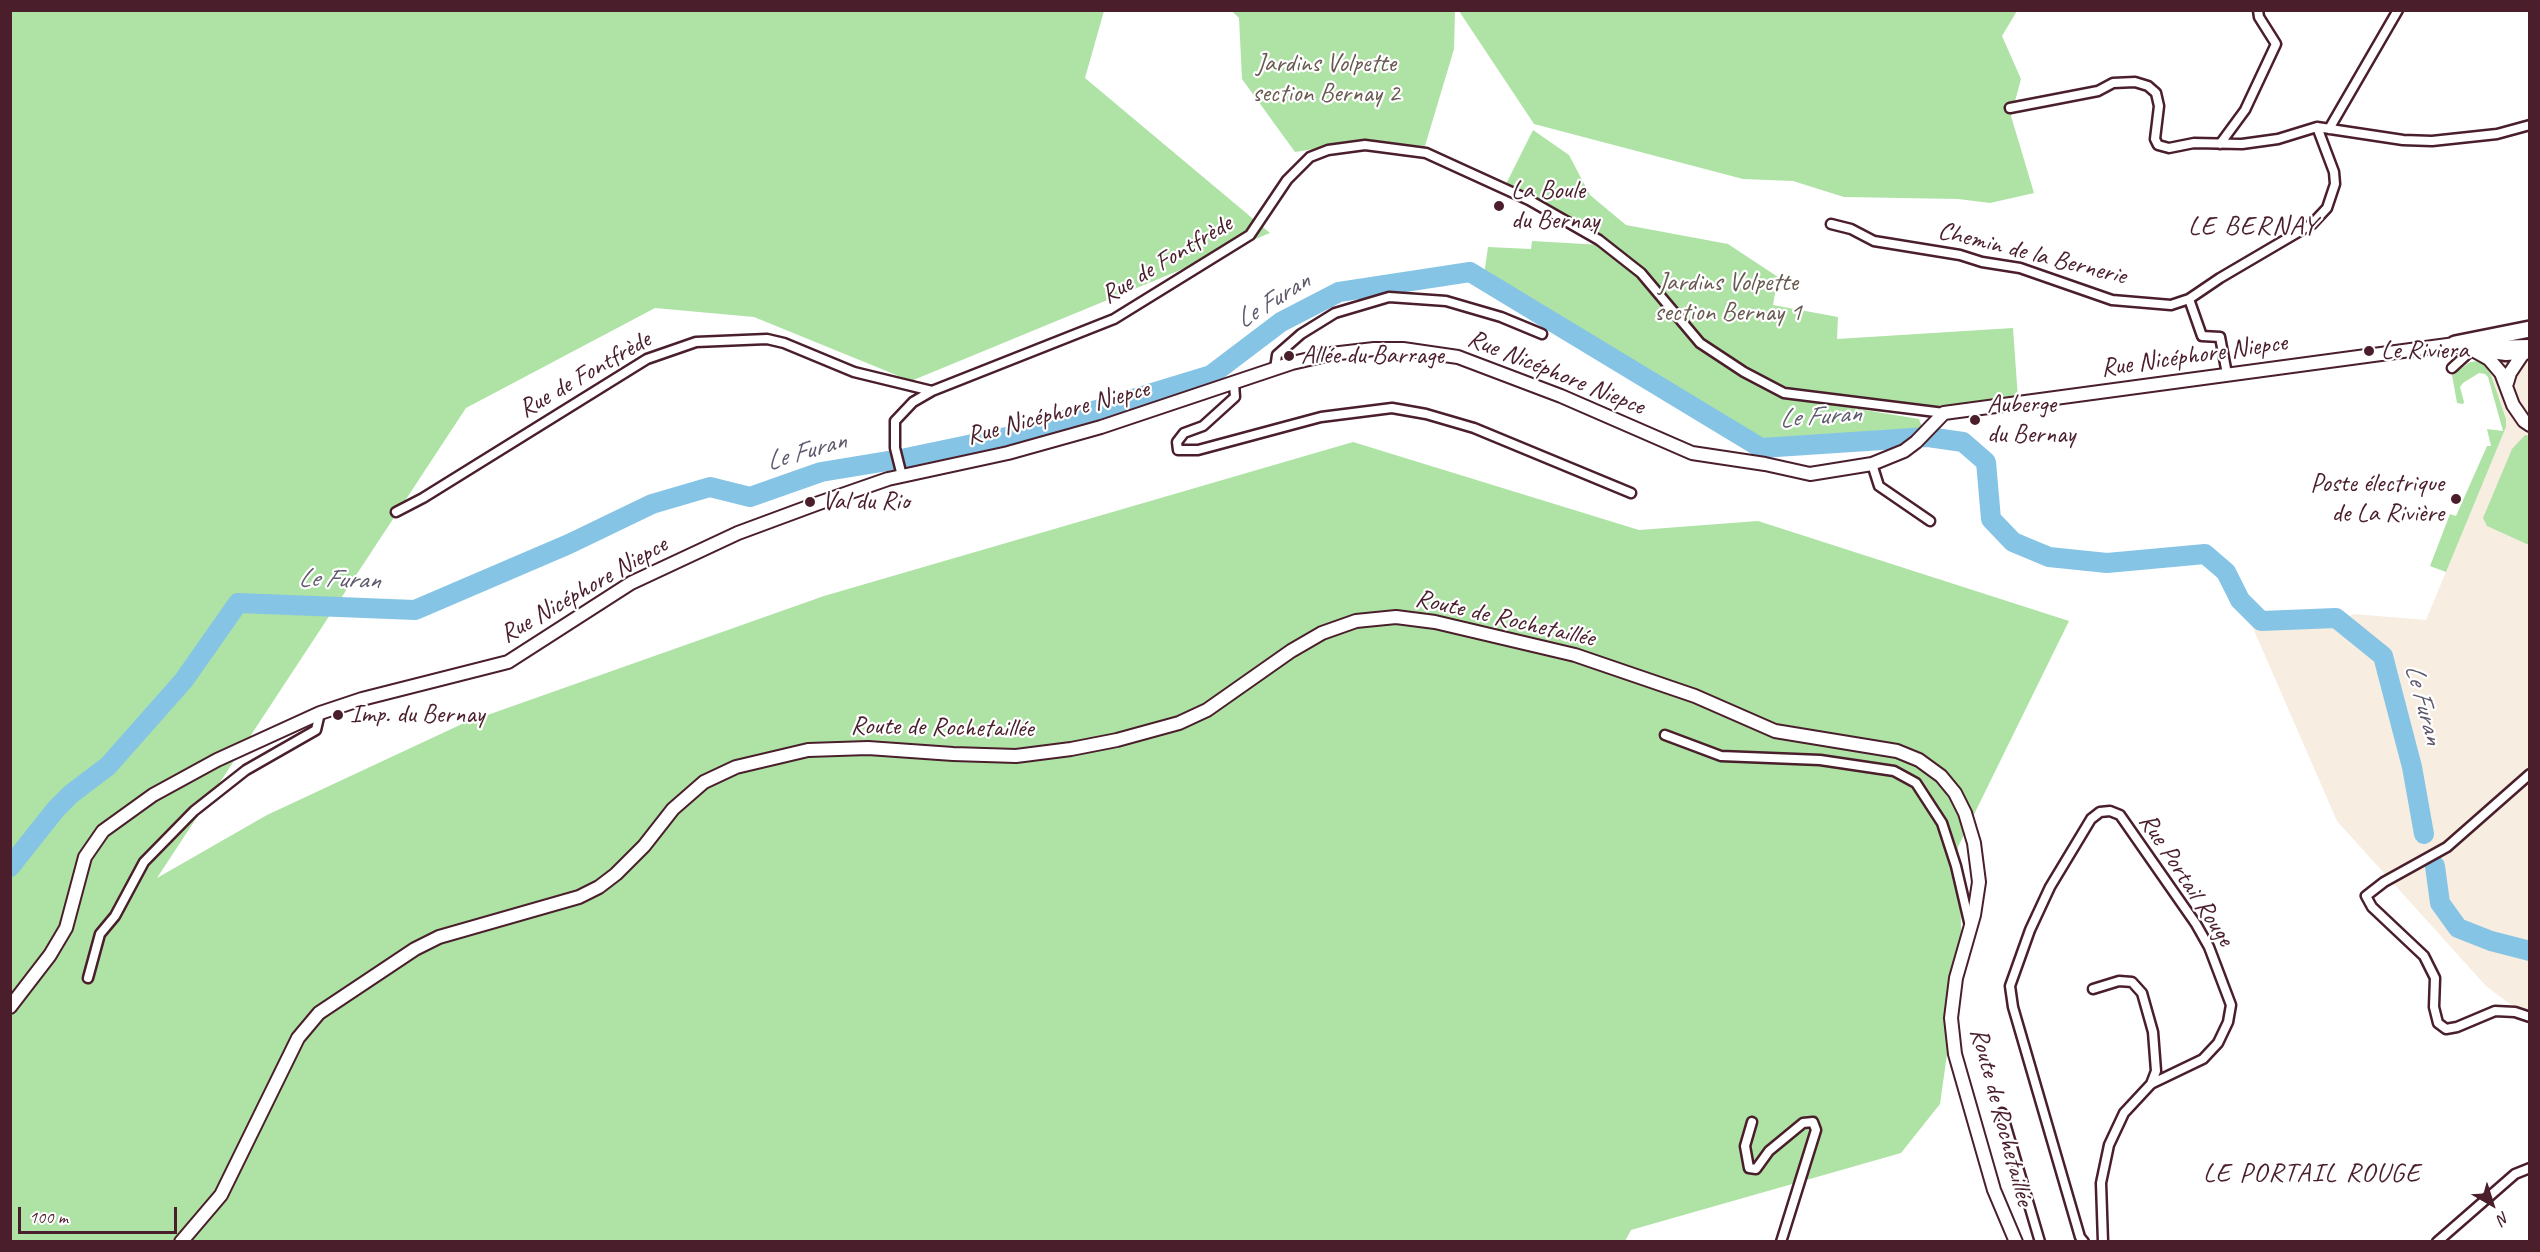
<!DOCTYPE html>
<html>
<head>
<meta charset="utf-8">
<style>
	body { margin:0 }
	#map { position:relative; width:2540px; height:1252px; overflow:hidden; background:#fff; font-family:Caveat,sans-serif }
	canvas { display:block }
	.frame { position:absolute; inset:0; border:12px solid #4a1f2b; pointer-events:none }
	.north { position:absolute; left:2462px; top:1174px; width:60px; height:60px; -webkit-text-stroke:4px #fff; paint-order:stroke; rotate:141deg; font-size:16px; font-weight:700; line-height:24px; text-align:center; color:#4a1f2b }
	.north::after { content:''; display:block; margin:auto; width:21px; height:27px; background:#4a1f2b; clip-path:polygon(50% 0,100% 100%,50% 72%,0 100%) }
	.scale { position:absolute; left:18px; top:1207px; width:159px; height:27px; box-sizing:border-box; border:3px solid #4a1f2b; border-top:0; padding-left:8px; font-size:18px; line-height:21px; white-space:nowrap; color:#4a1f2b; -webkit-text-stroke:4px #fff; paint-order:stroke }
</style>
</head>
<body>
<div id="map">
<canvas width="2540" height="1252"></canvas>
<div class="frame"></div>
<div class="north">N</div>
<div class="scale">100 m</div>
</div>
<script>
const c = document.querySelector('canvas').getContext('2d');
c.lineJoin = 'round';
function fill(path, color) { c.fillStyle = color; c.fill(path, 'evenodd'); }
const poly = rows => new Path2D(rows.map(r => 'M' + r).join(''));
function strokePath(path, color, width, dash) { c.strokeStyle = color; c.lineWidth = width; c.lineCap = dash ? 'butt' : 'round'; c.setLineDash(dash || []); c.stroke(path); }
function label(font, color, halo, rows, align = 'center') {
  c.font = font + ' Caveat,sans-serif'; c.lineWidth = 4.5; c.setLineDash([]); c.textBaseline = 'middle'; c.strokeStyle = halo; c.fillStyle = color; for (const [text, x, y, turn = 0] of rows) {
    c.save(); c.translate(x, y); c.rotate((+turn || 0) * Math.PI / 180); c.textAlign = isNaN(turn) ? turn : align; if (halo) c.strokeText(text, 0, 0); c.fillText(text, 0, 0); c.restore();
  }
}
fill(poly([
	[2529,323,2529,1018,2486,986,2337,821,2253,628,2339,623,2353,614,2426,620,2506,427,2506,419,2491,375,2473,332]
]), '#f7ede0');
fill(poly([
	[10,11,1104,11,1085,78,1270,233,911,381,754,317,655,308,466,408,157,878,267,815,462,724,824,596,1353,442,1639,530,1758,521,2069,621,1958,847,1962,948,1940,1104,1901,1153,1631,1230,1625,1241,11,1241],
	[1232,11,1455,11,1454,49,1425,146,1360,142,1295,152,1242,79,1239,18],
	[1459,11,2017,11,2002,36,2021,79,2011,116,2034,193,1990,203,1958,199,1844,197,1793,181,1743,179,1534,124],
	[1533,130,1569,155,1590,195,1626,225,1728,244,1778,277,1773,305,1838,317,1837,339,2013,328,2018,399,1945,409,1878,403,1789,388,1749,369,1701,338,1650,276,1633,259,1570,216,1505,186],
	[1532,241,1602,245,1632,268,1703,351,1751,381,1786,397,1919,419,1922,427,1918,431,1871,437,1798,442,1789,440,1757,442,1567,320,1526,302,1484,275,1488,247,1531,249],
	[2478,361,2486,366,2491,375,2506,419,2506,427,2446,572,2430,566,2450,514,2456,516,2487,446,2491,446,2487,429,2503,431,2488,377,2485,374,2479,373,2463,383,2460,387,2464,402,2463,404,2457,403,2452,375,2470,362],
	[2525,435,2530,436,2529,545,2487,526,2483,518,2512,449]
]), '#aee3a5');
strokePath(poly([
	[2435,866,2440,903,2458,928,2491,941,2530,951],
	[10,867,56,809,71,794,108,766,184,680,238,603,415,610,569,544,652,504,710,487,750,497,821,472,906,458,1011,436,1211,375,1281,322,1339,292,1470,272,1761,448,1928,437,1963,442,1986,462,1991,519,2013,542,2049,557,2107,563,2205,554,2226,572,2240,600,2261,621,2336,618,2383,656,2412,767,2424,834]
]), '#86c4e6', 20);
const street = poly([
	[2010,108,2098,91,2113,83,2135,82,2148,86,2156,93,2159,106,2155,139,2158,145,2169,148,2194,143,2242,144,2278,139,2317,127,2403,140,2432,141,2497,134,2530,125],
	[2329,129,2398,10],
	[2220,144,2245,110,2276,44,2259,17,2258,10],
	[1831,224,1851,229,1874,241,1960,255,1982,262,2020,268,2112,300,2171,305,2189,299,2220,278,2312,224,2327,208,2335,184,2334,172,2317,127],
	[2189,299,2202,336,2220,337,2227,374],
	[2482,353,2506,356,2522,355],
	[2452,368,2473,349],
	[1275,369,1277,355,1301,334,1335,313,1389,297,1446,301,1501,317,1542,334],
	[1234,384,1235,397,1203,426,1184,433,1177,442,1178,450,1198,450,1321,417,1392,408,1426,414,1474,428,1631,493],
	[1872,464,1879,486,1930,521],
	[902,476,895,448,895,421,913,402,932,391],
	[396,512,423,498,647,359,696,342,767,339,784,343,854,372,932,391,1114,319,1250,235,1287,180,1310,157,1328,150,1365,145,1426,153,1529,200,1599,240,1641,273,1700,343,1744,372,1784,393,1944,413],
	[1665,735,1721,756,1820,760,1894,771,1916,783,1942,823,1956,866,1970,926],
	[2530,774,2447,847,2384,882,2366,896,2372,907,2424,956,2435,978,2434,1007,2438,1023,2446,1029,2457,1027,2495,1011,2515,1012,2530,1017],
	[88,978,100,934,115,916,144,862,194,811,246,770,316,730,320,713],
	[2093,989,2119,981,2132,982,2142,993,2153,1032,2156,1071,2151,1084],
	[2002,1113,2040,1242],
	[1752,1122,1745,1146,1749,1168,1756,1169,1769,1151,1803,1123,1813,1122,1816,1130,1781,1242],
	[2084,1242,2080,1237,2013,1007,2010,986,2030,930,2050,887,2091,819,2100,812,2110,811,2120,815,2196,924,2209,947,2231,1005,2228,1022,2218,1043,2203,1059,2151,1084,2124,1113,2109,1145,2101,1183,2103,1242],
	[2437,1242,2515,1174,2530,1168]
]);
const secondary = poly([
	[2471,349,2489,359,2501,373,2513,405,2524,421,2530,425],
	[2507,383,2510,373,2522,355,2530,350],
	[10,1007,50,955,66,928,85,857,103,831,153,795,217,760,320,713,362,699,508,662,631,583,738,533,819,503,888,479,1008,453,1101,427,1292,363,1331,354,1374,349,1403,349,1458,357,1561,396,1692,453,1765,464,1810,474,1872,464,1904,451,1916,442,1944,413,2455,344,2483,347,2530,346],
	[181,1242,221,1195,298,1038,319,1013,415,949,439,937,579,897,599,887,616,874,644,846,673,809,704,782,736,767,808,750,868,748,953,754,1016,756,1071,749,1117,740,1179,723,1207,710,1291,651,1322,633,1356,621,1396,617,1435,622,1575,655,1695,696,1775,731,1897,751,1919,760,1941,776,1955,793,1965,813,1974,843,1979,882,1974,915,1956,978,1951,1018,1955,1054,1994,1190,2016,1242]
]);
const highway = poly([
	[2455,344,2530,329]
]);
strokePath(street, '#4a1f2b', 13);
strokePath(secondary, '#4a1f2b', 16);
strokePath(highway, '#4a1f2b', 20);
strokePath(street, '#fff', 8);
strokePath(secondary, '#fff', 12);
strokePath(highway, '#fff', 15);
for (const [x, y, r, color] of [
	[1499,206,6,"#4a1f2b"],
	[2369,351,6,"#4a1f2b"],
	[1289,356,6,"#4a1f2b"],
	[1975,420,6,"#4a1f2b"],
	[2456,499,6,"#4a1f2b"],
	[810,502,6,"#4a1f2b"],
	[338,715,6,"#4a1f2b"]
]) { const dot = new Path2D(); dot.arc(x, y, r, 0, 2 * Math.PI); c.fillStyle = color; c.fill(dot); strokePath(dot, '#fff', 2); }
label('26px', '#685a50', '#fff', [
	["Jardins Volpette",1326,64],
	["section Bernay 2",1326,94],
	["Jardins Volpette",1728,283],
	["section Bernay 1",1728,313]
]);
label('26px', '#4a1f2b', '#fff', [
	["La Boule",1511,191],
	["du Bernay",1511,221],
	["Le Riviera",2381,351],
	["Allée du Barrage",1301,356],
	["Auberge",1987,405],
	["du Bernay",1987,435],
	["Poste électrique",2444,484,"right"],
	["de La Rivière",2444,514,"right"],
	["Val du Rio",822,502],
	["Imp. du Bernay",350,715]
], 'left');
label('26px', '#4a1f2b', '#fff', [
	["Chemin de la Bernerie",2032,254,14],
	["Rue de Fontfrède",1167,260,-31],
	["Rue Nicéphore Niepce",2194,356,-8],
	["Rue Nicéphore Niepce",1556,373,22],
	["Rue de Fontfrède",585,375,-30],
	["Rue Nicéphore Niepce",1058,413,-15],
	["Rue Nicéphore Niepce",584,590,-30],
	["Route de Rochetaillée",1505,619,13],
	["Route de Rochetaillée",942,728,1],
	["Rue Portail Rouge",2186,880,57],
	["Route de Rochetaillée",2001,1117,75]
]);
c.letterSpacing = '1.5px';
label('27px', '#4a1f2b', '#fff', [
	["LE BERNAY",2253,227],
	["LE PORTAIL ROUGE",2312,1174]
]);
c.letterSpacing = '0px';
label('italic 27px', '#5f596c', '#fff', [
	["Le Furan",1273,301,-32],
	["Le Furan",1820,417,-4],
	["Le Furan",806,452,-16],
	["Le Furan",339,580,2],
	["Le Furan",2423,704,75]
]);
</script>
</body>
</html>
